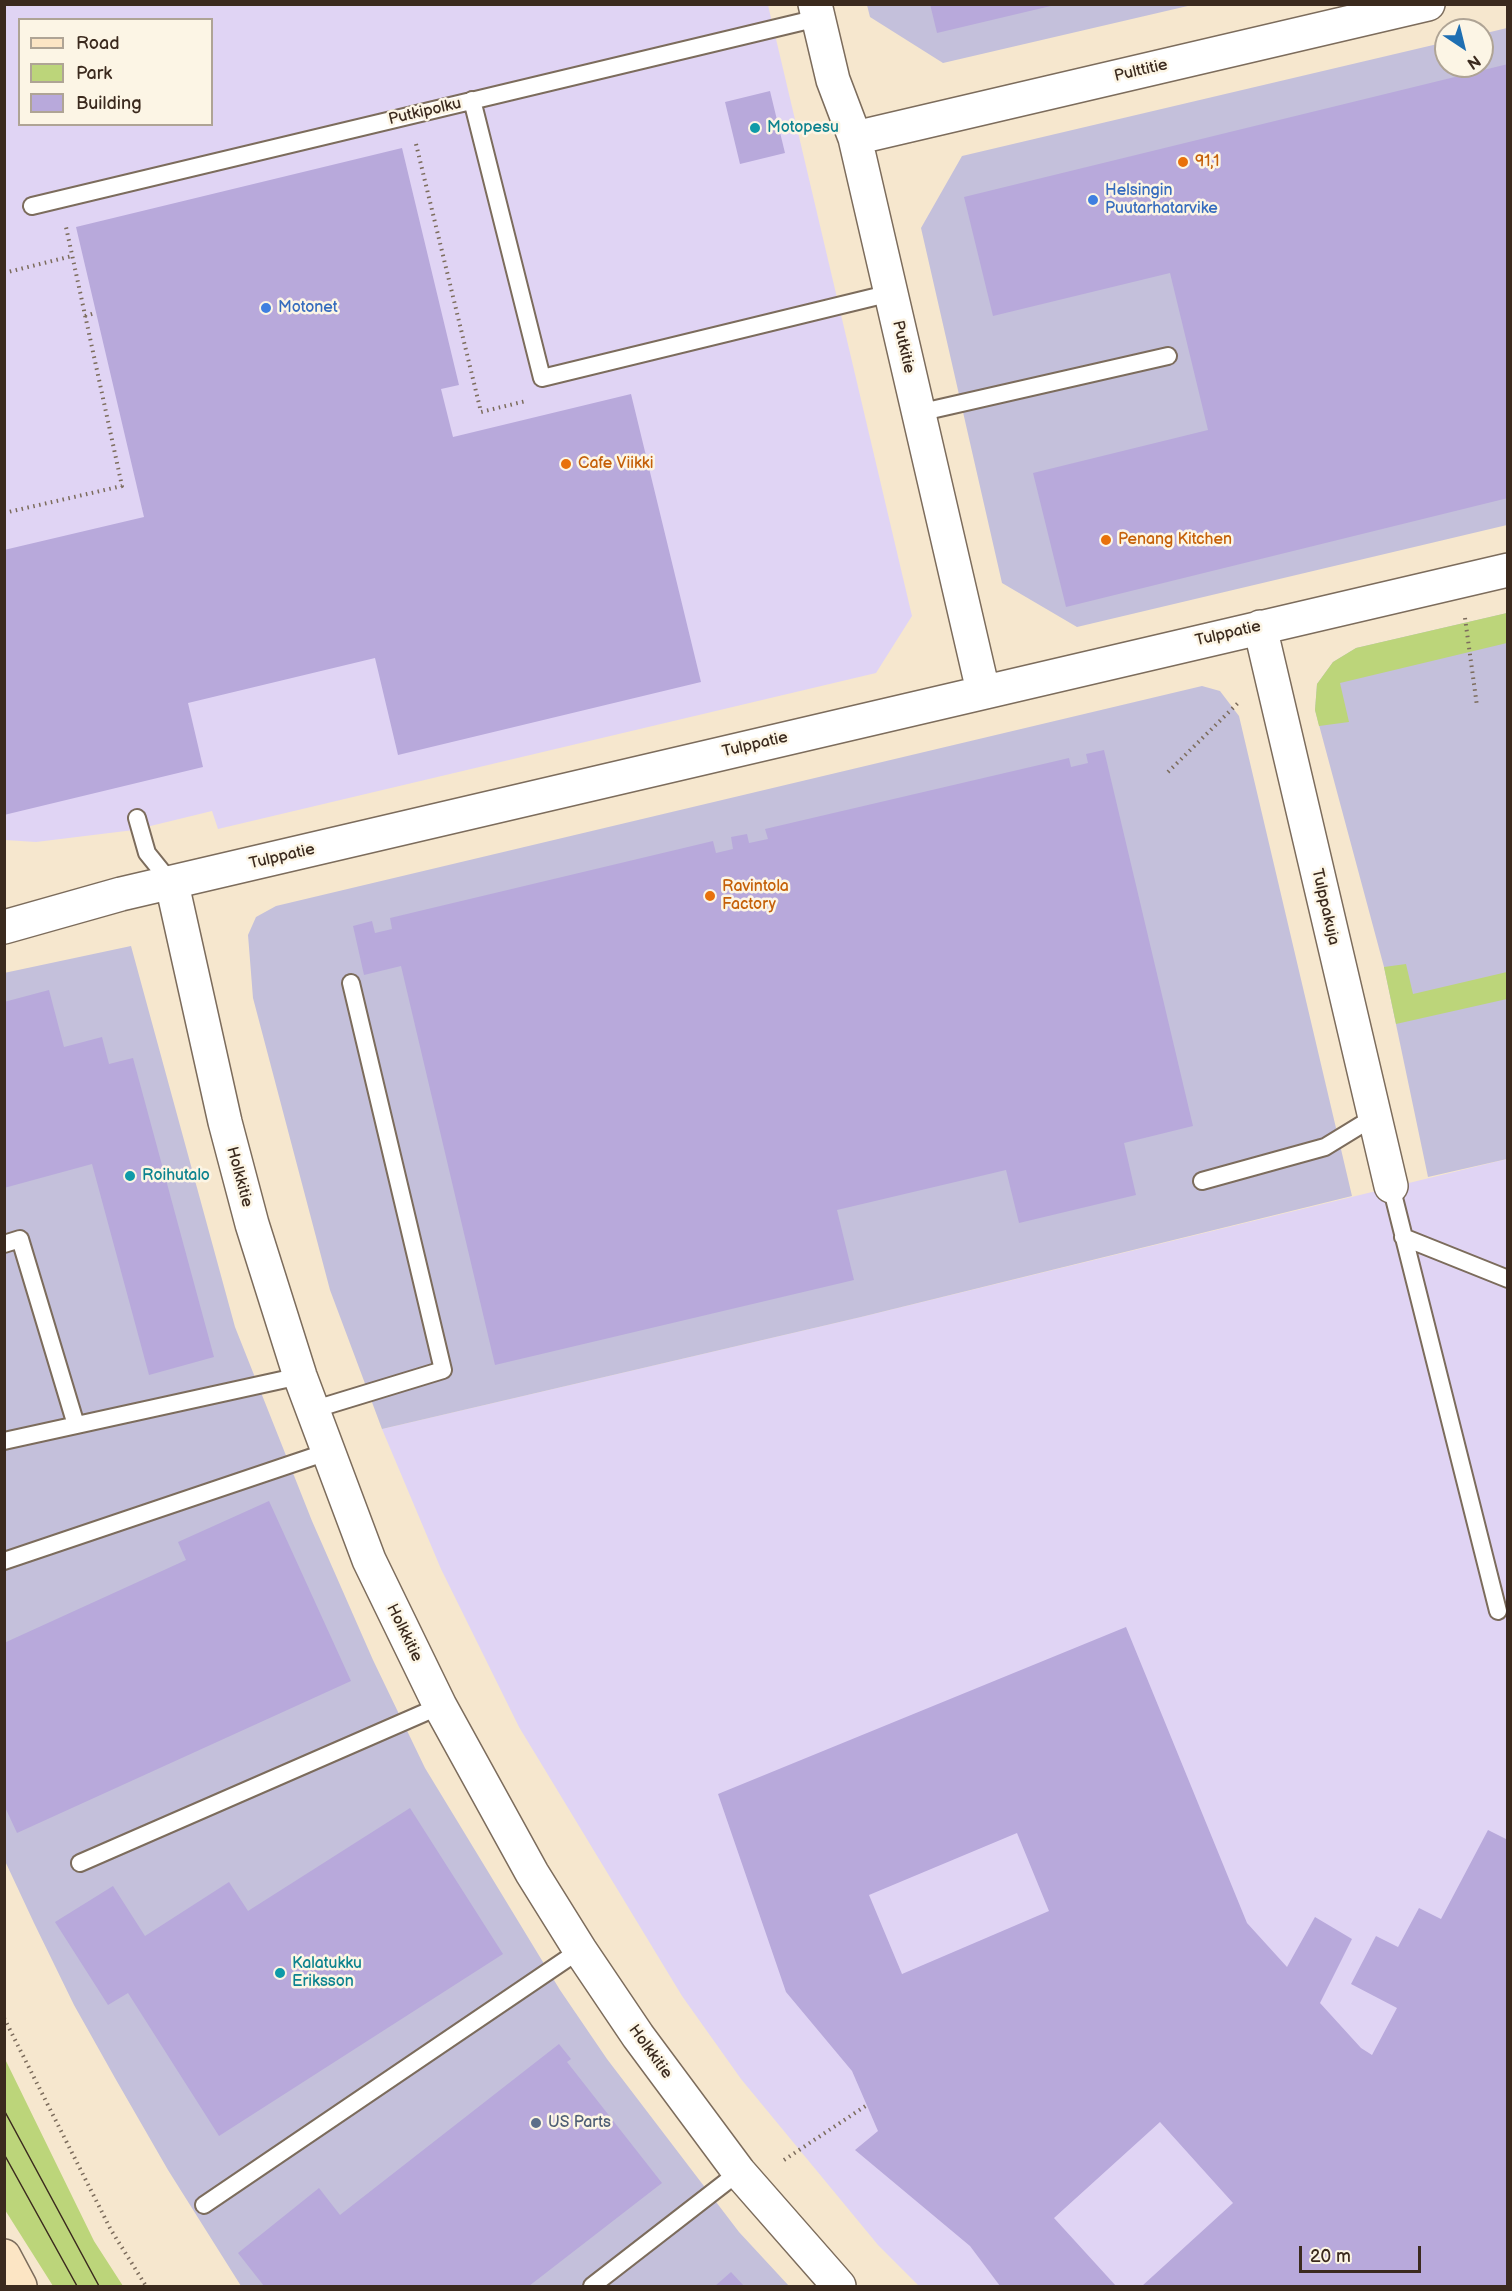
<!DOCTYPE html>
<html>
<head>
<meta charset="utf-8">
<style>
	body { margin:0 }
	#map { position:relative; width:1512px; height:2291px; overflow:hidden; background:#f6e7ce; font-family:"Balsamiq Sans",sans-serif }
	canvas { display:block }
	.frame { position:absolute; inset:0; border:6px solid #3b2a1e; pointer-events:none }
	.legend { position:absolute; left:18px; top:18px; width:195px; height:108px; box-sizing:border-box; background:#fcf5e5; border:2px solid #afa495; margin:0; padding:8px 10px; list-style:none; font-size:18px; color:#3b2a1e }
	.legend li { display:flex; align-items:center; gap:12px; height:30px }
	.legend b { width:30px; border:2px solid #afa495 }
	.north { position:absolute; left:1434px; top:18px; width:60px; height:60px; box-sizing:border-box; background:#fcf5e5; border:2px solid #afa495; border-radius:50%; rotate:145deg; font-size:16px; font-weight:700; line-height:24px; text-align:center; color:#3b2a1e }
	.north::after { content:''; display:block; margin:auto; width:21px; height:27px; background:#1f6fb2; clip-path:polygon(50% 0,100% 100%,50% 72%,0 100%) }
	.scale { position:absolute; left:1299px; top:2246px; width:122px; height:27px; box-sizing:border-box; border:3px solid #3b2a1e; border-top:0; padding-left:8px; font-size:18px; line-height:21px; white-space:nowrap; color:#3b2a1e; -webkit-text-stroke:4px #fcf5e5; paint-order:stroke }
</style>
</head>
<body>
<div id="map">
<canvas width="1512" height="2291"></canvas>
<div class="frame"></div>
<ul class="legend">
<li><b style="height:8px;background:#fce5c4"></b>Road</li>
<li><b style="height:16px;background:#bcd57a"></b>Park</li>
<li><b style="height:16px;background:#b8a9db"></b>Building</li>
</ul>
<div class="north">N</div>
<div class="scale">20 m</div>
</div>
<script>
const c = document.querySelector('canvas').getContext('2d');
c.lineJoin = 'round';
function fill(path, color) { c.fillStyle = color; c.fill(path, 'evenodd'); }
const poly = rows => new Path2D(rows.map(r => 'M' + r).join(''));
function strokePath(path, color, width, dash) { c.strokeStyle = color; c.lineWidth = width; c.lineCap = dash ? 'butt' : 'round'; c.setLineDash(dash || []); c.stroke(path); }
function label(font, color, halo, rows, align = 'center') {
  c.font = font + ' "Balsamiq Sans",sans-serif'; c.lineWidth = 5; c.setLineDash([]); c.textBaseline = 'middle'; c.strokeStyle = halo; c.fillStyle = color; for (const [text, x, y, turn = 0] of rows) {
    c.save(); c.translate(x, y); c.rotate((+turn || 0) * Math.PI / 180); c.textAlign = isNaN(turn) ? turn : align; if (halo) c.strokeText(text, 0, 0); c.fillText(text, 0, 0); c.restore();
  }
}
fill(poly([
	[4,5,768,5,912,616,876,673,218,829,212,811,134,830,36,842,5,840],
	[20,20,212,20,212,124,20,124],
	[1507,1159,1507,2286,919,2286,878,2245,741,2079,682,1996,519,1727,441,1569,382,1429,861,1317]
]), '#e0d4f4');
fill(poly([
	[867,5,1192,5,943,63,870,17],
	[1507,28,1507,525,1077,627,1002,583,921,228,962,156,1446,42,1446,66,1482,66,1482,34],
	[1507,613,1507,1159,1428,1177,1384,967,1315,710,1317,684,1333,662,1356,648],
	[1202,686,1220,691,1239,716,1352,1196,861,1317,382,1429,330,1290,253,998,248,935,256,917,276,906],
	[131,946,235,1327,312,1521,373,1660,425,1768,560,1990,607,2059,739,2232,789,2286,241,2286,168,2170,115,2078,74,2005,34,1923,5,1861,4,973]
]), '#c4c0db');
fill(poly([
	[1507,613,1507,643,1340,683,1349,722,1319,726,1315,710,1317,684,1333,662,1356,648],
	[1406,964,1413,994,1507,972,1507,999,1396,1024,1384,967],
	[5,2059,94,2241,123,2286,53,2286,5,2210]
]), '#bcd57a');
fill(poly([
	[930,4,1055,4,1055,5,937,33],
	[1508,64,1508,498,1066,607,1033,473,1208,430,1170,273,993,316,964,197],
	[770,91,785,153,740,164,725,102],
	[402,148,459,385,441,389,453,437,631,394,701,682,398,755,375,658,188,703,203,767,4,815,4,550,144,517,76,227],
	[1104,750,1193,1126,1124,1143,1136,1195,1019,1223,1006,1170,837,1210,854,1280,495,1365,401,966,364,975,353,926,372,921,375,933,392,929,390,918,713,841,716,853,733,849,731,837,747,834,749,843,768,839,765,829,1069,758,1071,767,1088,763,1086,754],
	[49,990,64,1047,102,1037,109,1064,133,1058,214,1357,149,1375,92,1164,4,1188,4,1002],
	[269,1501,351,1681,17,1833,4,1805,4,1643,186,1560,178,1542],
	[1126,1627,1247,1923,1287,1967,1315,1917,1352,1939,1320,2003,1361,2048,1372,2055,1397,2008,1351,1984,1376,1936,1398,1947,1419,1908,1441,1919,1488,1830,1508,1840,1508,2286,1142,2286,1233,2203,1160,2122,1054,2218,1116,2286,1000,2286,970,2246,855,2150,878,2131,852,2071,786,1992,718,1794],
	[1017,1833,1049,1911,902,1974,869,1895],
	[410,1808,503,1954,219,2136,128,1993,108,2005,55,1922,113,1886,145,1936,229,1882,248,1911],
	[559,2044,571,2059,567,2062,662,2183,529,2286,264,2286,238,2253,319,2188,340,2215],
	[731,2272,744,2286,715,2286]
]), '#b8a9db');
const service = poly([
	[472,100,542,378,891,293],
	[32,206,818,18],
	[918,413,1168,356],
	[137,818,147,853,172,884],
	[1202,1181,1325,1147,1374,1117],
	[1391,1186,1498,1611],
	[1403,1237,1508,1279],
	[4,1244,20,1239,76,1425],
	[312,1410,443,1370,351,983],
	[4,1441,300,1376],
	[4,1561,327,1452],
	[80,1863,440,1706],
	[204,2205,580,1950],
	[592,2286,739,2172]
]);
const minor = poly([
	[815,4,833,80,855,138,983,691],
	[855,138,1428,4],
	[1260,627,1391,1186],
	[172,884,225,1122,252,1224,300,1376,369,1560,440,1706,532,1873,580,1950,638,2036,739,2172,839,2286],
	[4,927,121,894,1508,570]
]);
const secondary = poly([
	[4,2256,20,2286]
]);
strokePath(service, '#7c6c5c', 20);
strokePath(minor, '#7c6c5c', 36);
strokePath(secondary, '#7c6c5c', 36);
strokePath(poly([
	[416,144,481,412,526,401],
	[4,273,72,256],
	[85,316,95,313],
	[4,513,122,486,66,227],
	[1465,618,1477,706],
	[1168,772,1238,703],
	[4,2018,111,2230,146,2286],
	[784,2160,867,2105]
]), '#7c6c5c', 4, [1.5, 4.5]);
strokePath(service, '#fff', 16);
strokePath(minor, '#fff', 33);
strokePath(secondary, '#fce5c4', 33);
strokePath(poly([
	[4,2110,99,2286],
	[4,2154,77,2286]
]), '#3b2a1e', 1.5);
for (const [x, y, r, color] of [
	[755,128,6,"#0f9aa8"],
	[1183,162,6,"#e8710a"],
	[1093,200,6,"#3f7fe0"],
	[266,308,6,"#3f7fe0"],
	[566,464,6,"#e8710a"],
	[1106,540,6,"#e8710a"],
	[710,896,6,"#e8710a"],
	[130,1176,6,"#0f9aa8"],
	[280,1973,6,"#0f9aa8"],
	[536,2123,6,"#5c6f8a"]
]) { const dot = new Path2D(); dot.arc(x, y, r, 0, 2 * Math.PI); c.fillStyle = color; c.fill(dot); strokePath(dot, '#fcf5e5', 2); }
label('16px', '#3b2a1e', '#fcf5e5', [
	["Pulttitie",1141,71,-13],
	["Putkipolku",425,112,-13],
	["Putkitie",903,347,77],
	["Tulppatie",1228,634,-13],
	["Tulppatie",755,745,-13],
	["Tulppatie",282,857,-13],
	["Tulppakuja",1325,907,77],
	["Holkkitie",239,1177,75],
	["Holkkitie",404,1633,64],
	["Holkkitie",650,2052,54]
]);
label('16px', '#0d838f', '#fcf5e5', [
	["Motopesu",767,128],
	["Roihutalo",142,1176],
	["Kalatukku",292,1964],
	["Eriksson",292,1982]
], 'left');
label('16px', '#c56008', '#fcf5e5', [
	["91,1",1195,162],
	["Cafe Viikki",578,464],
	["Penang Kitchen",1118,540],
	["Ravintola",722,887],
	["Factory",722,905]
], 'left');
label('16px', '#366cbe', '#fcf5e5', [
	["Helsingin",1105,191],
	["Puutarhatarvike",1105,209],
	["Motonet",278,308]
], 'left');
label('16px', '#4e5e75', '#fcf5e5', [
	["US Parts",548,2123]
], 'left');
</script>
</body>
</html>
